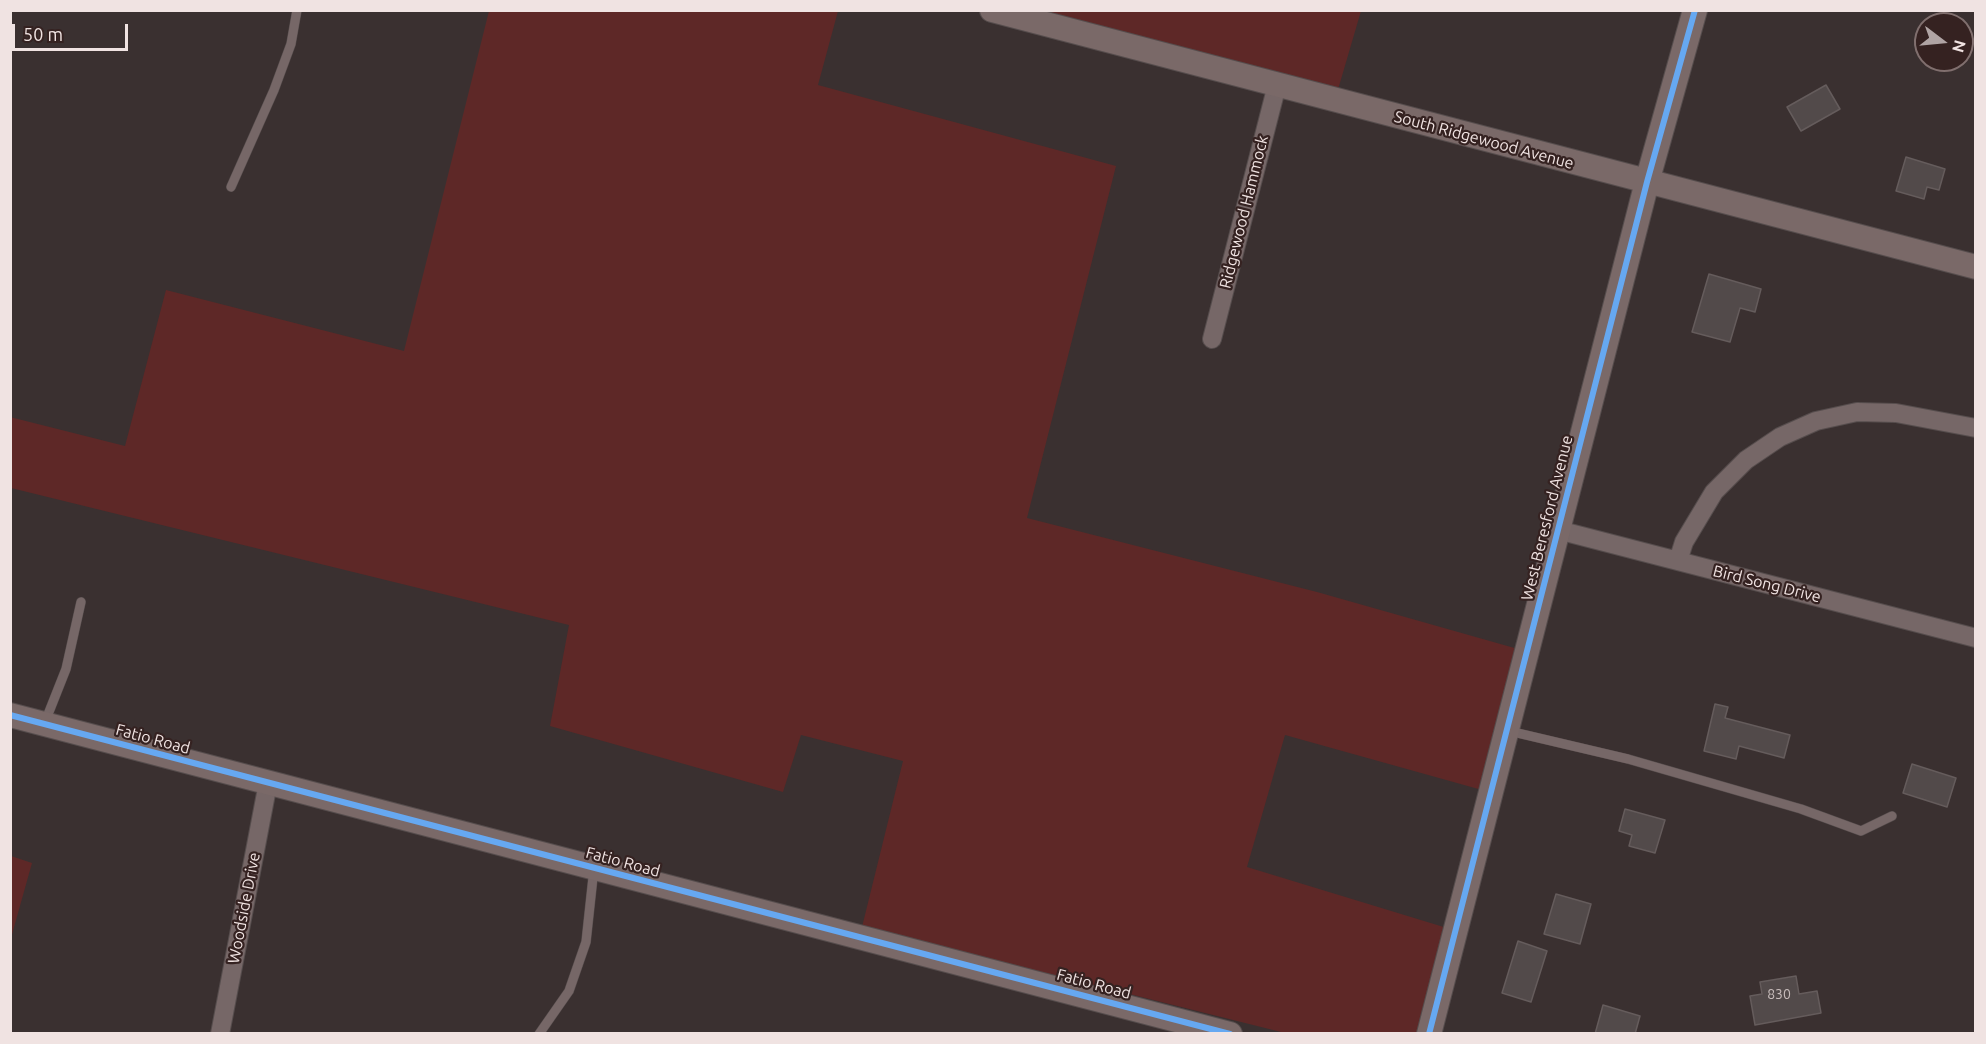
<!DOCTYPE html>
<html>
<head>
<meta charset="utf-8">
<style>
	body { margin:0 }
	#map { position:relative; width:1986px; height:1044px; overflow:hidden; background:#3a3030; font-family:Ubuntu,sans-serif }
	canvas { display:block }
	.frame { position:absolute; inset:0; border:12px solid #f0e3e2; pointer-events:none }
	.north { position:absolute; left:1914px; top:12px; width:60px; height:60px; box-sizing:border-box; background:#352221; border:2px solid #806f6e; border-radius:50%; rotate:106deg; font-size:16px; font-weight:700; line-height:24px; text-align:center; color:#f0e3e2 }
	.north::after { content:''; display:block; margin:auto; width:21px; height:27px; background:#b0a4a4; clip-path:polygon(50% 0,100% 100%,50% 72%,0 100%) }
	.scale { position:absolute; left:12px; top:24px; width:116px; height:27px; box-sizing:border-box; border:3px solid #f0e3e2; border-top:0; padding-left:8px; font-size:18px; line-height:21px; white-space:nowrap; color:#f0e3e2; -webkit-text-stroke:4px #352221; paint-order:stroke }
</style>
</head>
<body>
<div id="map">
<canvas width="1986" height="1044"></canvas>
<div class="frame"></div>
<div class="north">N</div>
<div class="scale">50 m</div>
</div>
<script>
const c = document.querySelector('canvas').getContext('2d');
c.lineJoin = 'round';
function fill(path, color) { c.fillStyle = color; c.fill(path, 'evenodd'); }
const poly = rows => new Path2D(rows.map(r => 'M' + r).join(''));
function strokePath(path, color, width, dash) { c.strokeStyle = color; c.lineWidth = width; c.lineCap = dash ? 'butt' : 'round'; c.setLineDash(dash || []); c.stroke(path); }
function label(font, color, halo, rows, align = 'center') {
  c.font = font + ' Ubuntu,sans-serif'; c.lineWidth = 4.5; c.setLineDash([]); c.textBaseline = 'middle'; c.strokeStyle = halo; c.fillStyle = color; for (const [text, x, y, turn = 0] of rows) {
    c.save(); c.translate(x, y); c.rotate((+turn || 0) * Math.PI / 180); c.textAlign = isNaN(turn) ? turn : align; if (halo) c.strokeText(text, 0, 0); c.fillText(text, 0, 0); c.restore();
  }
}
fill(poly([
	[489,11,838,11,818,85,1116,166,1027,518,1317,592,1518,649,1482,790,1285,735,1247,867,1447,928,1420,1033,1285,1033,862,927,903,761,801,735,783,792,550,726,569,625,11,488,10,417,125,446,166,290,404,351],
	[1024,11,1361,11,1337,93],
	[11,856,32,863,11,938,10,856]
]), '#5e2827');
const building = poly([
	[1826,85,1840,109,1801,131,1787,107,1826,85],
	[1906,157,1945,169,1939,190,1927,187,1924,199,1896,191,1906,157],
	[1709,274,1761,289,1755,312,1740,308,1730,342,1692,332,1709,274],
	[1715,704,1728,707,1725,718,1790,735,1784,758,1739,746,1736,759,1704,751,1715,704],
	[1912,764,1956,778,1947,807,1903,793,1912,764],
	[1625,809,1665,820,1655,853,1629,846,1632,835,1619,831,1625,809],
	[1556,894,1591,904,1580,944,1544,934,1556,894],
	[1518,941,1547,951,1531,1002,1502,993,1518,941],
	[1796,976,1799,994,1817,991,1821,1013,1755,1025,1750,996,1762,994,1760,982,1796,976],
	[1603,1005,1640,1016,1635,1034,1595,1034,1603,1005]
]);
fill(building, '#524a4a');
strokePath(building, '#655c5c', 1.5);
const lane = poly([
	[231,187,274,90,291,44,297,10],
	[45,722,66,669,81,602],
	[1509,731,1628,759,1801,809,1861,831,1892,816],
	[539,1034,569,991,586,942,594,868]
]);
const street = poly([
	[1212,339,1277,85],
	[1558,530,1976,638],
	[1678,561,1684,542,1714,492,1746,460,1780,437,1816,421,1857,412,1896,413,1976,428],
	[220,1034,268,783]
]);
const secondary = poly([
	[992,10,1976,267],
	[10,715,1230,1034],
	[1429,1034,1647,182,1695,10]
]);
strokePath(lane, '#564d4d', 10);
strokePath(street, '#564d4d', 20);
strokePath(secondary, '#564d4d', 26);
strokePath(lane, '#766767', 9);
strokePath(street, '#766767', 18);
strokePath(secondary, '#7a6968', 24);
strokePath(poly([
	[10,715,1230,1034],
	[1429,1034,1647,182,1695,10]
]), '#66a8f1', 6);
label('14px', '#c8bdbc', null, [
	["830",1779,994]
]);
label('16px', '#f0e3e2', '#352221', [
	["South Ridgewood Avenue",1484,140,15],
	["Ridgewood Hammock",1244,212,-76],
	["West Beresford Avenue",1547,518,-76],
	["Bird Song Drive",1767,584,14],
	["Fatio Road",153,739,15],
	["Fatio Road",623,862,15],
	["Woodside Drive",244,908,-79],
	["Fatio Road",1094,984,15]
]);
</script>
</body>
</html>
